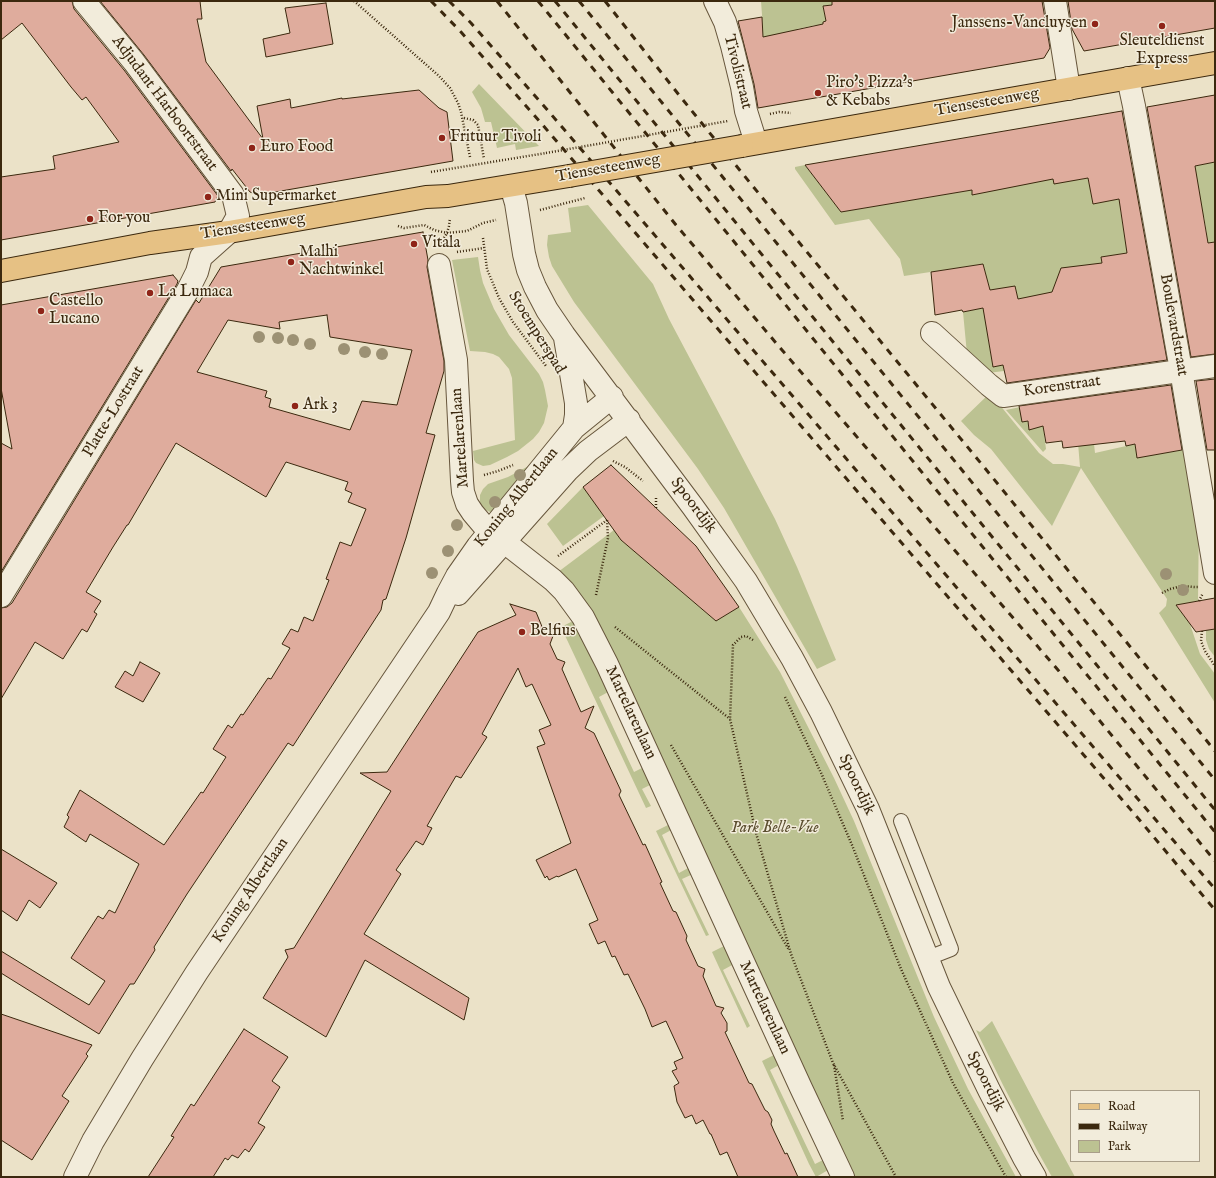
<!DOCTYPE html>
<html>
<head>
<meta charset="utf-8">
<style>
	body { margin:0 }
	#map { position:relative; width:1216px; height:1178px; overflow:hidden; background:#ebe2c8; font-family:"IM FELL English",serif }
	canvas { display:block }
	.frame { position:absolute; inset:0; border:2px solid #3b280e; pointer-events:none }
	.legend { position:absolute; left:1070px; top:1090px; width:130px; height:72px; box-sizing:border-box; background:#f2ecdb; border:1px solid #a99e89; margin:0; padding:5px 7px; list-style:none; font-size:12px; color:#3b280e }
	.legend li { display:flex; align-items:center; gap:8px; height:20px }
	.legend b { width:20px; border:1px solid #a99e89 }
</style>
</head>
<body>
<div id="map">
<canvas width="1216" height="1178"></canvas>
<div class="frame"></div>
<ul class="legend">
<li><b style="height:5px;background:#e6c184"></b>Road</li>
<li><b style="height:5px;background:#3b280e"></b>Railway</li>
<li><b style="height:11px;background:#bcc292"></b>Park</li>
</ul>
</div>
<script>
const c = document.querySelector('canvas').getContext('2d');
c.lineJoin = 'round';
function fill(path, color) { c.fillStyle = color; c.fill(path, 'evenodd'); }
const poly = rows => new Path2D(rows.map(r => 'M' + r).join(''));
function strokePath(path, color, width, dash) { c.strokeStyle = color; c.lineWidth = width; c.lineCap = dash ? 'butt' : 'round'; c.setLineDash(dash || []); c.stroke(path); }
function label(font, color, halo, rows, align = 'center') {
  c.font = font + ' "IM FELL English",serif'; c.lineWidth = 3; c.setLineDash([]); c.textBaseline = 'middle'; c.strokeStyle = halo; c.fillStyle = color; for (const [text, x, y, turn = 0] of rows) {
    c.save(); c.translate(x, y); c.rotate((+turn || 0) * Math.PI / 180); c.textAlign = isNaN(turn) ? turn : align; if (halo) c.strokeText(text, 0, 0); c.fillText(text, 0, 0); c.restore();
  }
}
fill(poly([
	[761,1,832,1,832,5,823,6,826,21,823,22,830,58,823,59,816,25,797,29,801,50,758,50,746,53,740,33,763,29],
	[479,84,507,113,539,146,516,150,515,144,497,148,491,122,485,122,481,108,472,92],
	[1215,162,1215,242,1202,245,1207,235,1204,217,1186,220,1195,166],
	[805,165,841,212,972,190,972,194,1076,168,1078,180,1088,178,1093,204,1118,199,1124,174,1134,172,1140,205,1120,208,1127,253,1101,257,1103,272,988,338,993,367,1003,365,1004,371,988,373,967,354,963,312,992,306,1018,299,1015,287,990,290,983,264,904,276,900,259,869,219,835,225,795,169,795,167],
	[588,205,653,284,669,319,775,519,797,567,836,660,817,669,724,508,698,469,574,302,552,266,549,257,547,245,548,235,571,232,568,208],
	[478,257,480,270,483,283,494,309,509,335,539,374,543,382,545,390,548,406,544,423,539,432,533,439,518,451,507,457,490,465,483,466,476,463,474,460,473,451,515,440,512,378,509,369,499,357,493,354,485,352,470,351,452,260],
	[990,393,1039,453,1053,464,1063,464,1080,467,1078,443,1094,444,1095,453,1135,444,1138,457,1185,450,1199,519,1198,601,1176,605,1190,624,1200,654,1215,674,1215,703,1159,613,1166,606,1167,599,1081,468,1052,526,991,449,974,435,961,421],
	[1025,406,1029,429,1043,426,1046,449,1043,452,1006,410],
	[538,461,492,513,482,508,480,502,480,495,483,489,488,484,508,477],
	[583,487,604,516,563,546,547,524],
	[614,530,621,540,716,621,739,607,780,672,834,778,854,821,934,1017,968,1089,1016,1177,853,1177,558,572],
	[573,621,610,691,599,697,634,772,644,767,652,784,642,789,651,806,646,808,561,627],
	[1215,629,1215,657,1209,649,1206,640,1206,630],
	[670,824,673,829,662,835,679,873,690,867,693,874,682,879,709,935,706,936,656,831],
	[726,945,734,964,723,970,750,1026,747,1028,712,952],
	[992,1021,1043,1118,1075,1177,1052,1177,1038,1152,1003,1085,976,1030,980,1032],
	[776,1054,781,1064,770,1070,815,1164,825,1159,830,1169,816,1177,809,1164,762,1061]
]), '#bcc292');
const building = poly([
	[1,1,72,1,74,9,124,70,218,196,215,202,1,240,1,177,55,169,53,156,119,142,86,97,82,100,71,87,22,23,1,40,1,1],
	[100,1,200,1,202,19,197,19,206,62,263,139,257,106,290,99,291,108,342,98,342,99,419,90,439,108,447,112,453,161,258,195,250,192,232,169,231,171,144,55,100,1],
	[832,1,1042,1,1050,48,1044,58,758,108,754,84,738,21,762,17,763,37,823,24,823,22,826,21,823,6,832,5,832,1],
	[1068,1,1215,1,1215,28,1084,51,1072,29,1068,1],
	[326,3,333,44,266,57,263,39,290,33,285,8,326,3],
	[1215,95,1215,162,1195,166,1208,243,1215,242,1215,354,1191,357,1147,107,1215,95],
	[1122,111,1167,360,1007,383,1003,365,993,367,983,308,963,312,962,310,935,315,931,272,983,264,990,290,1015,286,1018,299,1052,292,1061,268,1102,263,1101,257,1127,253,1119,199,1093,204,1088,178,1054,184,1053,179,972,195,972,190,841,212,805,165,1122,111],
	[423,232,428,260,427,267,444,361,444,371,426,433,435,435,406,538,386,599,383,600,381,610,293,746,288,743,187,894,154,947,155,950,134,984,130,984,99,1034,1,973,1,951,89,1005,105,981,71,958,98,916,103,919,109,910,115,913,139,864,90,834,86,842,64,827,69,817,67,815,80,790,164,845,201,792,203,793,226,757,213,749,228,725,232,728,241,714,243,715,268,678,271,679,290,648,282,644,291,629,298,632,304,617,313,621,329,580,326,579,340,542,351,546,366,509,348,502,352,493,345,490,348,482,286,462,266,497,176,443,128,525,127,525,113,547,86,592,101,601,94,612,97,614,87,632,82,629,63,659,35,642,1,699,1,608,7,607,12,603,196,300,199,303,221,267,423,232],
	[327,315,330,337,412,350,397,405,362,401,350,430,269,407,271,399,265,397,267,391,197,372,228,320,280,329,279,322,327,315],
	[173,275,178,281,177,284,1,572,1,443,12,449,1,388,1,305,173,275],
	[1215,379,1215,450,1207,450,1196,381,1215,379],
	[1171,385,1182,450,1137,458,1135,444,1126,446,1125,441,1063,448,1062,441,1046,443,1043,426,1029,430,1028,421,1022,422,1019,406,1171,385],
	[611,465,696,546,739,607,716,621,621,540,583,487,611,465],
	[1215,598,1215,629,1202,631,1196,632,1176,605,1215,598],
	[510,604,536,612,545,634,553,636,550,644,557,659,565,662,562,669,581,712,594,706,585,728,594,733,621,791,619,795,643,845,645,844,662,882,660,883,673,911,676,912,687,936,686,940,698,966,705,969,703,976,716,1006,724,1008,721,1013,727,1023,727,1031,725,1032,749,1083,752,1084,765,1110,768,1112,772,1120,771,1124,774,1131,785,1154,787,1153,798,1177,738,1177,727,1152,720,1155,711,1134,710,1134,703,1120,696,1124,692,1115,685,1118,677,1102,674,1086,679,1083,672,1071,677,1069,674,1062,683,1058,666,1021,652,1027,645,1009,628,974,624,975,615,956,612,957,605,941,598,944,589,924,598,920,576,869,558,877,557,876,549,880,547,876,545,878,536,860,571,843,537,747,545,744,539,730,551,725,532,684,526,687,518,668,482,734,487,737,461,778,456,776,443,798,427,826,432,828,423,845,416,841,396,870,401,874,364,934,469,998,464,1020,365,960,326,1037,263,998,288,957,285,950,294,948,391,791,360,773,387,772,478,632,516,615,510,604],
	[140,662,160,673,143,702,115,687,125,671,133,676,140,662],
	[1,849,57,883,40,908,29,900,17,921,1,910,1,849],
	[1,1014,92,1045,86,1054,88,1056,62,1096,69,1101,32,1160,1,1140,1,1014],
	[244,1029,288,1057,272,1081,280,1087,258,1123,265,1127,249,1152,245,1149,238,1158,232,1155,228,1160,225,1158,213,1177,148,1177,174,1137,171,1136,191,1104,194,1106,244,1029]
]);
fill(building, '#dfac9d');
strokePath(building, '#3b280e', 1);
const service = poly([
	[901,821,951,949,928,958]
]);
const minor = poly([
	[715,1,725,22,732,46,742,87,746,111,756,143],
	[1055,1,1069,89],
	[1128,78,1134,106,1181,370,1215,573],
	[439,265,456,360,462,481,463,492,467,504,473,513,484,526,553,580,564,591,583,617,607,664,801,1088,843,1177],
	[932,333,989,385,1003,396,1215,366],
	[1,596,188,290,197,272,201,257,229,232,238,216,233,195,134,62,84,1]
]);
const tertiary = poly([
	[511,186,516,203,524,254,528,270,535,287,547,310,564,335,693,507,746,581,792,658,821,712,868,809,939,987,989,1090,1024,1158,1035,1177],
	[565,338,576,403,576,415,574,428],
	[458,594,568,470,588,451,629,420],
	[75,1177,93,1141,142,1059,197,972,439,612,448,593,457,576,478,546,574,428,612,397]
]);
const primary = poly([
	[742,146,1215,63],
	[1,271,150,243,229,232,426,197,448,196,569,176]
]);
strokePath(service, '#67563c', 16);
strokePath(minor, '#67563c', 24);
strokePath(tertiary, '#67563c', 24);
strokePath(primary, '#3b280e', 24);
strokePath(poly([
	[354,1,439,76,450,88,458,103,461,112,470,157],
	[770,114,779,112,791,113],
	[464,118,473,120,478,125,484,159],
	[431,172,546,153],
	[540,210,585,198],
	[398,226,404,228,424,225,434,230,447,233,467,231,483,223,496,220],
	[483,238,487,269,499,298,513,322,546,366],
	[441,243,447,233,449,226,450,218],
	[457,252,484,248],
	[613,461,625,467,643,481],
	[484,475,498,471,513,465],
	[656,508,656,497],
	[558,556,607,520],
	[1162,593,1170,589,1182,586,1194,587,1198,587],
	[596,595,608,538,607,520],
	[1199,601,1203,593],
	[615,627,730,719],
	[1202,631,1201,641,1205,651,1215,666],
	[753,640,746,636,741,637,733,645,730,719,756,833,791,954,833,1063,896,1177],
	[785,697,822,775,852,845,901,969,953,1083,1006,1177],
	[671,745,789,950],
	[834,1065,843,1121]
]), '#3b280e', 2.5, [1, 2]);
strokePath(service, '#f2ecdb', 14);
strokePath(minor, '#f2ecdb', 22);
strokePath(tertiary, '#f2ecdb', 22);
strokePath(primary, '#e6c184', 22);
strokePath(poly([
	[431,1,461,32,541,123,1137,817,1215,910],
	[449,1,471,23,550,113,1215,889],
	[497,1,676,225,782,350,1058,670,1215,861],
	[538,1,1215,832],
	[555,1,1215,810],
	[579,1,1215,780],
	[605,1,679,95,751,184,984,467,1215,751]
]), '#3b280e', 3, [7, 7]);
const primaryBridge = poly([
	[569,176,742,146]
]);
strokePath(primaryBridge, '#3b280e', 24, []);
strokePath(poly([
	[546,153,728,121]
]), '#3b280e', 2.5, [1, 2]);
strokePath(primaryBridge, '#e6c184', 22);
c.fillStyle = '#9c9174';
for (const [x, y] of [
	[259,337],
	[278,338],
	[293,340],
	[310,344],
	[344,349],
	[365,352],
	[382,354],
	[520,475],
	[495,502],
	[457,525],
	[448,551],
	[432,573],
	[1166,574],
	[1183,590]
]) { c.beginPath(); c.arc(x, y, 6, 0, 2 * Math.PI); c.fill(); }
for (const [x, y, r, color] of [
	[1095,24,4,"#8f2418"],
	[1162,26,4,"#8f2418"],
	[818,93,4,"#8f2418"],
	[442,138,4,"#8f2418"],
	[252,148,4,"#8f2418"],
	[208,197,4,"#8f2418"],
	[90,219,4,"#8f2418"],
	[414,244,4,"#8f2418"],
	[291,262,4,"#8f2418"],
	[150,293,4,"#8f2418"],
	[41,311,4,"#8f2418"],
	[295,406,4,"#8f2418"],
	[522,632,4,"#8f2418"]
]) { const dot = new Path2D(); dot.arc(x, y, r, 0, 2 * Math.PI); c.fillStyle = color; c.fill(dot); strokePath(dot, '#f2ecdb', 1.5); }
label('16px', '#3b280e', '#f2ecdb', [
	["Janssens-Vancluysen",1087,24,"right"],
	["Sleuteldienst",1162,42,"center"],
	["Express",1162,60,"center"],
	["Piro's Pizza's",826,84],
	["& Kebabs",826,102],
	["Frituur Tivoli",450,138],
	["Euro Food",260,148],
	["Mini Supermarket",216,197],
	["For you",98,219],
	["Vitala",422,244],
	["Malhi",299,253],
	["Nachtwinkel",299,271],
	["La Lumaca",158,293],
	["Castello",49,302],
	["Lucano",49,320],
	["Ark 3",303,406],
	["Belfius",530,632]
], 'left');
label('16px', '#3b280e', '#f2ecdb', [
	["Tivolistraat",737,72,76],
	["Tiensesteenweg",987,103,-10],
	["Adjudant Harboortstraat",164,104,53],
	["Tiensesteenweg",608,169,-10],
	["Tiensesteenweg",253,227,-9],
	["Boulevardstraat",1173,325,80],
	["Stoemperspad",536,333,58],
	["Korenstraat",1062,387,-8],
	["Platte-Lostraat",114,412,-59],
	["Martelarenlaan",461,438,-94],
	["Koning Albertlaan",517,498,-51],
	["Spoordijk",693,506,53],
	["Martelarenlaan",630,713,65],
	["Spoordijk",856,785,65],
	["Koning Albertlaan",251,891,-56],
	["Martelarenlaan",764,1008,65],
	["Spoordijk",985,1082,63]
]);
label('italic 16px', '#5b4e2f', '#f2ecdb', [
	["Park Belle-Vue",775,829]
]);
</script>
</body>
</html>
